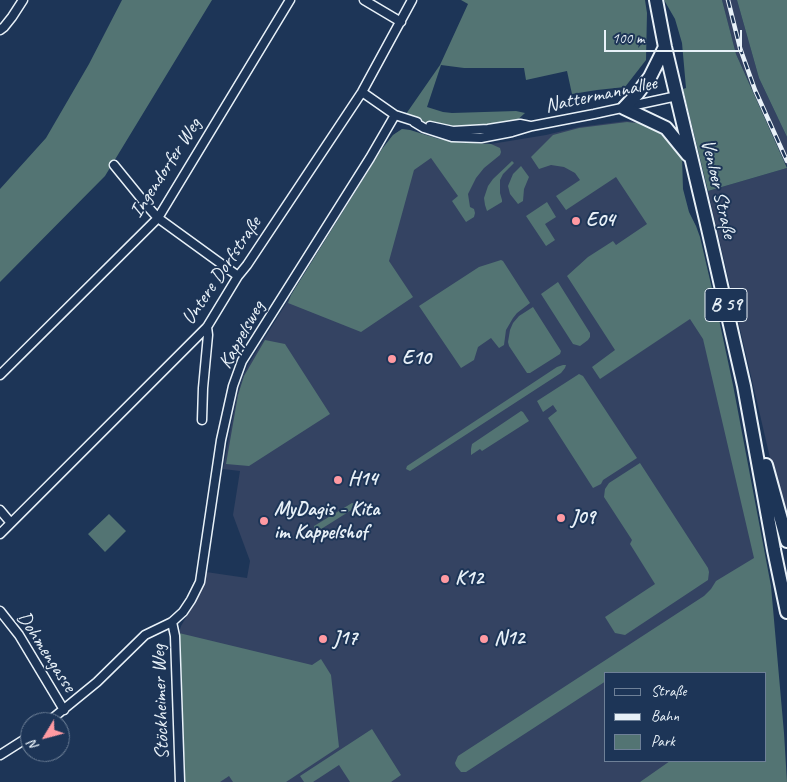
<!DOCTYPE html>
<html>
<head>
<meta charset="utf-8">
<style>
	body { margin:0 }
	#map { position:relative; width:787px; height:782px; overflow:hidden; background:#1d3557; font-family:Caveat,sans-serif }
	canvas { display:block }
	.legend { position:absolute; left:604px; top:672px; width:162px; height:90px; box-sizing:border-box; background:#1d3557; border:1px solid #6e8097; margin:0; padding:6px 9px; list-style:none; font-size:15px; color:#e8f1f8 }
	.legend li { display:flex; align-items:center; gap:10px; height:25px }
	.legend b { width:25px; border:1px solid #6e8097 }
	.north { position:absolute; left:20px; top:712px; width:50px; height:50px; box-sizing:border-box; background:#1d3557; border:1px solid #6e8097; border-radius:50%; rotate:233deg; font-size:14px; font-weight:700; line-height:20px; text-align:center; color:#e8f1f8 }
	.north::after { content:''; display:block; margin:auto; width:18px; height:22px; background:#ff9aa2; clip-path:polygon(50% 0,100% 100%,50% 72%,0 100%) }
	.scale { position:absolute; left:604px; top:30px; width:138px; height:22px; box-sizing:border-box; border:2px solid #e8f1f8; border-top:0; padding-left:6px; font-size:15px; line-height:18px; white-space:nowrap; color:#e8f1f8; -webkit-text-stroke:4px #1d3557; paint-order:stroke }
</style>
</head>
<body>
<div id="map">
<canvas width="787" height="782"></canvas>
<ul class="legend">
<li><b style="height:6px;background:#1d3557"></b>Straße</li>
<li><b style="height:6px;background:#e8f1f8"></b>Bahn</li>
<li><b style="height:14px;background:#537473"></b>Park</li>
</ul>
<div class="north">N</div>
<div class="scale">100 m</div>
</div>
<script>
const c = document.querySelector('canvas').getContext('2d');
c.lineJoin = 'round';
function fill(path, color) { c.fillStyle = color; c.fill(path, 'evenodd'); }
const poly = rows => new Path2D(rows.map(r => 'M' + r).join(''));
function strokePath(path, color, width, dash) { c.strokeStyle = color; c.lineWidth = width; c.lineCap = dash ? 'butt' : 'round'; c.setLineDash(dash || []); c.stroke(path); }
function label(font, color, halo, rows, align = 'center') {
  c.font = font + ' Caveat,sans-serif'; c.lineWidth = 4; c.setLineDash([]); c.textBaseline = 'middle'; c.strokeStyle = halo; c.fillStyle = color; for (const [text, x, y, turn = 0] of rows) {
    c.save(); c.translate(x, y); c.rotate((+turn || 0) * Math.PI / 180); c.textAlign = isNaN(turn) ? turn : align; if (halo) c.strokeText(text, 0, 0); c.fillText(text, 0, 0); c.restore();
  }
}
fill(poly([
	[722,0,737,0,759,78,787,137,787,166,736,54],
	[626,121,639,122,650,125,762,572,773,782,185,782,179,645,179,633,181,626,200,593,206,572,247,578,250,561,233,515,240,471,223,469,237,395,243,376,251,360,382,149,393,135,402,129,410,130,439,139,455,142,491,144,546,135,579,127],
	[606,673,766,673,766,761,606,761],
	[787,168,787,531,708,191]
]), '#344362');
fill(poly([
	[122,0,212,0,105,176,0,282,0,189,46,138,89,64],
	[461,0,645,0,647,13,646,60,625,87,597,90,572,94,567,71,526,80,524,68,464,68,441,65,427,107,443,112,452,113,516,111,525,113,514,123,474,128,450,128,425,122,406,114,440,65,468,4],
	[664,0,722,0,736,54,787,168,708,191,683,89,686,88,682,43,675,19],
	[737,0,787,0,787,137,759,78],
	[627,122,646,124,661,131,672,143,682,157,683,189,689,212,696,226,700,237,717,310,733,385,771,586,784,733,787,782,640,782,670,761,766,761,766,673,606,673,606,681,466,772,461,772,456,766,455,763,458,756,704,596,711,589,716,581,754,558,703,339,690,319,600,379,592,367,615,350,567,276,588,257,613,241,616,245,647,224,616,177,566,210,556,196,580,180,575,173,564,167,551,165,539,169,531,157,553,135,579,128],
	[402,129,410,130,439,139,455,142,491,144,500,148,501,152,500,155,484,168,476,178,468,194,470,207,474,209,475,213,474,217,466,222,452,201,458,196,431,158,414,170,389,261,413,297,361,332,288,303,291,295,382,149,393,135],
	[512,161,514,163,503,174,500,180,500,193,502,200,502,202,487,211,485,205,484,198,488,186,493,179],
	[521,166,529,177,524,189,523,201,518,204,510,194,508,186,513,174],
	[547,202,556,217,545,224,555,240,546,246,526,216],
	[501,260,503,261,530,303,517,313,513,318,506,330,504,345,499,348,491,338,478,347,474,360,461,368,419,306,479,267],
	[558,282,590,333,590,337,588,340,580,346,573,344,541,294],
	[533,307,561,351,560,354,530,373,527,373,509,346,508,342,510,330,513,323,519,316],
	[265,340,285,344,330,414,249,466,226,464,238,395,244,376],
	[563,365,566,365,565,368,561,373,410,471,406,469,407,466,557,367],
	[579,374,583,376,637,458,603,480,601,484,593,488,548,418,557,411,553,405,543,412,537,401],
	[521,411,523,412,529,421,482,451,480,449,471,455,471,449,472,444],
	[640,463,708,568,709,572,708,580,625,635,615,633,605,617,655,584,630,544,632,540,604,497,605,489,609,483],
	[352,503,355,504,355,506,353,509,318,531,314,529,314,526],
	[109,514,126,531,105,552,88,534],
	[179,633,312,665,321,659,331,675,339,747,286,782,233,782,229,776,220,782,185,782],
	[372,729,401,775,391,782,350,782,339,765,313,782,304,782,300,776]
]), '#537473');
const minor = poly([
	[364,0,401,22],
	[0,30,4,27,12,17,23,0],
	[362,92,395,115,417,122],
	[414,122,424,128,452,137,481,138,512,132,532,126,594,114,677,96],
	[430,126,453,131,488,129,520,124,530,126],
	[114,165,149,208,158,218,238,276],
	[0,375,158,218,290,0],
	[202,420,203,388,208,335,207,327],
	[0,510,11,523],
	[0,534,207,327,238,276,247,265,362,92,412,0],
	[0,611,19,635,64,710],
	[172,622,175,636,180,782],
	[48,722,97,682,145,635,172,622,183,612,191,600,200,582,221,440,233,386,242,361,370,158,395,115],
	[0,755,30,736]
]);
const primary = poly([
	[656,0,665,47,707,224,744,386,774,550,787,612],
	[665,47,650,77,637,94,624,108,666,128,688,155],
	[766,465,787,541]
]);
strokePath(minor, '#e8f1f8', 11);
strokePath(primary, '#e8f1f8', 16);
strokePath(minor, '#1d3557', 8);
strokePath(primary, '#1d3557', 12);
const rail = poly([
	[728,0,740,48,755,90,787,161]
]);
strokePath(rail, '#e8f1f8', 4.5);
strokePath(rail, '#1d3557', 2.5, [8]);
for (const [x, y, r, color] of [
	[576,221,5,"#ff9aa2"],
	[392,359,5,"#ff9aa2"],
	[338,480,5,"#ff9aa2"],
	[561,518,5,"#ff9aa2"],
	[264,521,5,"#ff9aa2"],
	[445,579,5,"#ff9aa2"],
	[323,639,5,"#ff9aa2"],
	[484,639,5,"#ff9aa2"]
]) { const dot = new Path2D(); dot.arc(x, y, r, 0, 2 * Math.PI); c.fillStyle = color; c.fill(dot); strokePath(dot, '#1d3557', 2); }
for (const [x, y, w] of [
	[726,305,42]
]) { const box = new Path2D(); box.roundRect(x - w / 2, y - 16.5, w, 33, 4); c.fillStyle = '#1d3557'; c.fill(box); strokePath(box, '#e8f1f8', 1); }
label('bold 19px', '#e8f1f8', null, [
	["B 59",726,305]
]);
label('20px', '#e8f1f8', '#1d3557', [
	["Nattermannallee",601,95,-12],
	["Ingendorfer Weg",166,168,-57],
	["Venloer Straße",718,189,77],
	["Untere Dorfstraße",222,271,-56],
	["Kappelsweg",242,335,-61],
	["Dohmengasse",46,652,57],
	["Stöckheimer Weg",161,702,-92]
]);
label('bold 20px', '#e8f1f8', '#1d3557', [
	["E04",586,221],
	["E10",402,359],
	["H14",348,480],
	["MyDagis - Kita",274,510],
	["im Kappelshof",274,533],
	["J09",571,518],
	["K12",455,579],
	["J17",333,639],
	["N12",494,639]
], 'left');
</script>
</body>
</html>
